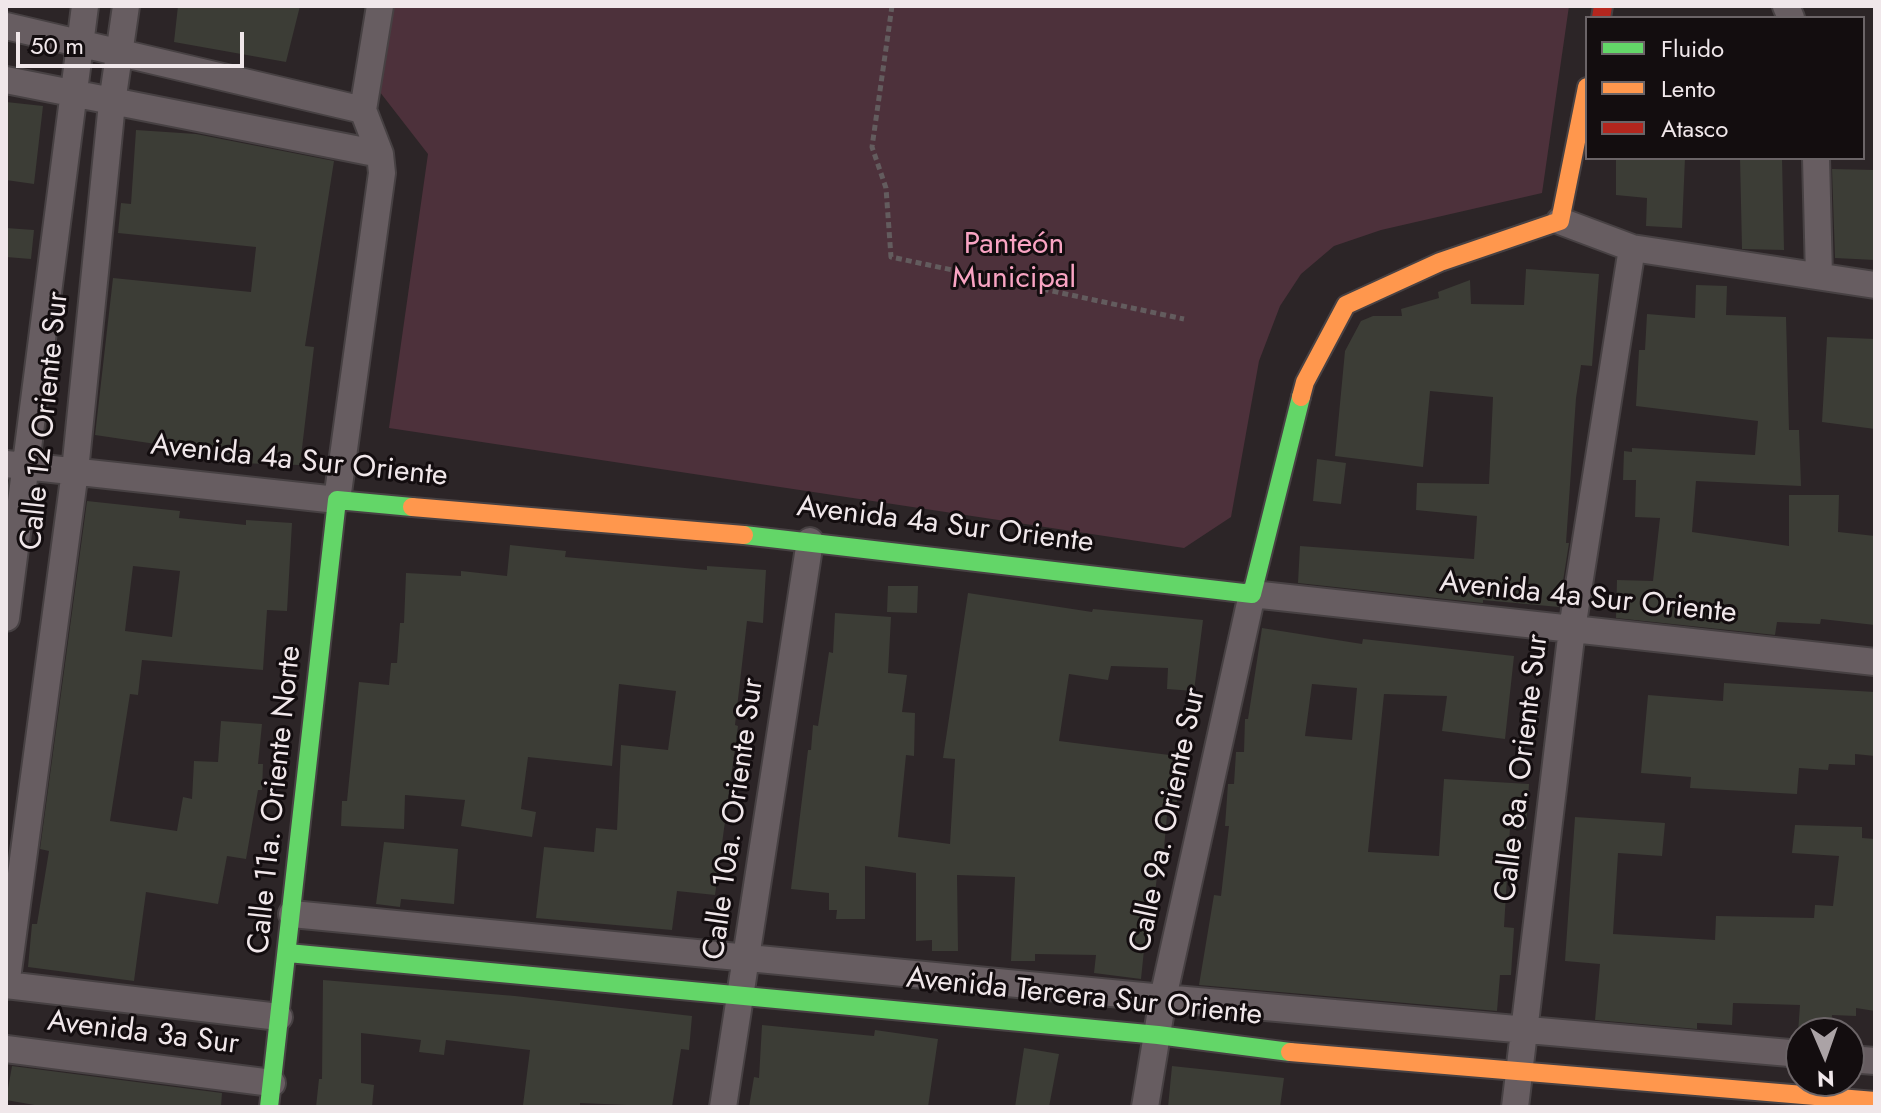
<!DOCTYPE html>
<html>
<head>
<meta charset="utf-8">
<style>
	body { margin:0 }
	#map { position:relative; width:1881px; height:1113px; overflow:hidden; background:#2c2527; font-family:Jost,sans-serif }
	canvas { display:block }
	.frame { position:absolute; inset:0; border:8px solid #f0e7ea; pointer-events:none }
	.legend { position:absolute; left:1585px; top:16px; width:280px; height:144px; box-sizing:border-box; background:#130d0f; border:2px solid #6b6467; margin:0; padding:10px 14px; list-style:none; font-size:24px; color:#f0e7ea }
	.legend li { display:flex; align-items:center; gap:16px; height:40px }
	.legend b { width:40px; border:2px solid #6b6467 }
	.north { position:absolute; left:1785px; top:1017px; width:80px; height:80px; box-sizing:border-box; background:#130d0f; border:2px solid #6b6467; border-radius:50%; rotate:178deg; font-size:22px; font-weight:700; line-height:32px; text-align:center; color:#f0e7ea }
	.north::after { content:''; display:block; margin:auto; width:28px; height:36px; background:#aba3a6; clip-path:polygon(50% 0,100% 100%,50% 72%,0 100%) }
	.scale { position:absolute; left:16px; top:32px; width:228px; height:36px; box-sizing:border-box; border:4px solid #f0e7ea; border-top:0; padding-left:10px; font-size:24px; line-height:28px; white-space:nowrap; color:#f0e7ea; -webkit-text-stroke:6px #130d0f; paint-order:stroke }
</style>
</head>
<body>
<div id="map">
<canvas width="1881" height="1113"></canvas>
<div class="frame"></div>
<ul class="legend">
<li><b style="height:10px;background:#63d668"></b>Fluido</li>
<li><b style="height:10px;background:#ff974d"></b>Lento</li>
<li><b style="height:10px;background:#b3261e"></b>Atasco</li>
</ul>
<div class="north">N</div>
<div class="scale">50 m</div>
</div>
<script>
const c = document.querySelector('canvas').getContext('2d');
c.lineJoin = 'round';
function fill(path, color) { c.fillStyle = color; c.fill(path, 'evenodd'); }
const poly = rows => new Path2D(rows.map(r => 'M' + r).join(''));
function strokePath(path, color, width, dash) { c.strokeStyle = color; c.lineWidth = width; c.lineCap = dash ? 'butt' : 'round'; c.setLineDash(dash || []); c.stroke(path); }
function label(font, color, halo, rows, align = 'center') {
  c.font = font + ' Jost,sans-serif'; c.lineWidth = 6; c.setLineDash([]); c.textBaseline = 'middle'; c.strokeStyle = halo; c.fillStyle = color; for (const [text, x, y, turn = 0] of rows) {
    c.save(); c.translate(x, y); c.rotate((+turn || 0) * Math.PI / 180); c.textAlign = isNaN(turn) ? turn : align; if (halo) c.strokeText(text, 0, 0); c.fillText(text, 0, 0); c.restore();
  }
}
fill(poly([
	[393,6,1569,6,1542,193,1381,230,1334,246,1301,274,1280,306,1259,361,1231,517,1184,548,389,428,428,154,376,87]
]), '#4d313b');
fill(poly([
	[178,6,300,6,286,62,174,42],
	[6,102,43,106,34,184,6,180],
	[136,130,196,134,334,161,305,346,314,347,300,465,237,463,237,456,95,435,113,278,251,292,256,247,118,233,121,203,131,204],
	[1616,158,1685,158,1682,228,1646,226,1647,198,1616,195],
	[1740,158,1782,158,1784,250,1742,249],
	[1832,169,1875,170,1875,260,1835,258],
	[6,228,34,230,31,259,6,257],
	[1526,269,1599,274,1592,366,1581,365,1576,398,1566,543,1569,543,1559,607,1483,600,1483,603,1298,583,1300,546,1474,559,1477,516,1416,510,1417,483,1489,484,1493,397,1430,391,1423,467,1335,456,1345,351,1361,321,1373,316,1402,316,1401,309,1439,298,1438,292,1470,280,1471,304,1524,305],
	[1696,285,1727,286,1726,315,1786,317,1789,430,1799,430,1801,486,1696,481,1692,532,1789,546,1789,495,1839,495,1838,532,1875,536,1875,625,1821,619,1820,624,1777,622,1775,635,1616,618,1617,580,1653,581,1660,518,1635,517,1636,480,1623,480,1624,451,1632,452,1632,448,1755,455,1758,421,1636,406,1639,350,1645,350,1647,314,1695,318],
	[1827,337,1875,339,1875,429,1822,422],
	[1317,459,1346,463,1341,504,1313,501],
	[87,501,180,511,179,518,246,525,246,520,292,523,287,611,267,610,263,670,142,660,138,695,130,694,110,821,177,831,183,797,192,799,194,761,218,762,221,721,262,724,258,764,263,764,262,790,258,790,246,859,227,856,218,904,146,892,134,981,28,967,32,924,37,924,49,851,40,849],
	[133,566,180,571,172,637,125,631],
	[510,545,566,551,565,557,707,570,707,566,766,570,763,623,747,621,735,725,738,726,715,895,677,891,672,930,536,918,544,847,594,852,596,828,617,830,621,745,668,750,676,691,619,684,612,766,528,757,521,809,536,812,532,837,461,826,465,800,405,795,404,829,341,826,342,801,347,801,359,682,389,685,391,663,397,663,400,623,404,623,406,573,461,576,461,571,507,576],
	[888,586,918,586,917,613,887,612],
	[968,593,1092,612,1093,609,1203,620,1194,691,1167,689,1168,668,1111,666,1108,680,1069,674,1059,741,1185,757,1174,816,1167,815,1163,859,1159,859,1153,911,1148,911,1141,979,1094,973,1096,955,1035,954,1035,961,1011,961,1015,877,957,875,958,951,932,951,932,940,916,941,916,873,865,866,865,919,836,919,837,910,829,910,829,893,791,889,808,750,811,750,813,725,818,726,829,652,833,653,835,613,891,617,888,673,907,675,902,712,915,713,914,756,906,755,898,837,950,844,955,759,943,758],
	[1262,628,1362,644,1363,639,1514,656,1505,739,1442,731,1447,696,1384,694,1368,852,1439,856,1444,779,1529,784,1526,829,1510,828,1504,927,1514,928,1511,975,1500,975,1497,1011,1199,985,1214,895,1221,896,1229,826,1225,826,1228,784,1234,784,1236,752,1244,752,1245,719,1248,719],
	[1312,684,1357,688,1352,740,1305,736],
	[1724,683,1875,692,1875,756,1855,754,1855,765,1829,764,1828,770,1799,768,1797,794,1690,788,1691,777,1641,773,1648,695,1723,701],
	[1575,817,1665,823,1662,856,1618,853,1613,934,1715,940,1716,916,1814,918,1815,905,1833,906,1839,856,1792,853,1795,825,1862,827,1862,838,1875,839,1875,1011,1856,1008,1856,1016,1832,1015,1831,1033,1798,1033,1800,1005,1733,1003,1732,1025,1697,1023,1697,1029,1595,1020,1600,964,1565,961],
	[384,842,458,849,454,904,401,899,400,907,376,904],
	[323,980,515,996,692,1016,689,1050,681,1049,672,1107,580,1103,580,1107,538,1107,523,1105,530,1050,446,1040,444,1055,419,1052,421,1040,361,1033,361,1083,374,1085,372,1107,316,1107,319,1079,322,1079],
	[762,1025,874,1036,875,1030,938,1039,928,1107,749,1107,754,1077,759,1078],
	[1024,1048,1059,1054,1049,1107,1015,1107],
	[12,1066,222,1093,221,1107,46,1107,6,1100],
	[1172,1066,1284,1078,1280,1107,1168,1107]
]), '#3c3d36');
const street = poly([
	[1786,6,1791,18],
	[6,26,363,110],
	[6,80,380,154],
	[1816,158,1819,276],
	[1560,221,1632,248,1875,285],
	[6,464,337,500,382,173,380,154,363,110,380,6],
	[6,618,85,6],
	[292,914,1163,998,1801,1054],
	[6,985,279,1017],
	[6,986,75,471,112,103,126,6],
	[6,1049,272,1083],
	[1849,1059,1875,1061],
	[723,1107,810,541],
	[1145,1107,1163,998,1252,594,1875,662],
	[1515,1107,1572,629,1632,248]
]);
const fast = poly([
	[744,535,1252,594,1301,397],
	[288,953,1158,1035,1290,1052],
	[269,1107,337,500,412,507]
]);
const slow = poly([
	[1301,397,1305,382,1346,305,1440,262,1560,221,1587,87],
	[412,507,744,535],
	[1290,1052,1875,1101]
]);
const jam = poly([
	[1601,18,1603,6]
]);
strokePath(street, '#474143', 30);
strokePath(fast, '#474143', 22);
strokePath(slow, '#474143', 22);
strokePath(jam, '#474143', 22);
strokePath(poly([
	[892,6,872,147,886,188,891,257,1184,319]
]), '#635c5e', 5, [6, 4]);
strokePath(street, '#675d61', 26);
strokePath(fast, '#63d668', 18);
strokePath(slow, '#ff974d', 18);
strokePath(jam, '#b3261e', 18);
label('30px', '#f9a4c3', '#130d0f', [
	["Panteón",1014,246],
	["Municipal",1014,280]
]);
label('30px', '#f0e7ea', '#130d0f', [
	["Calle 12 Oriente Sur",46,421,-84],
	["Avenida 4a Sur Oriente",299,462,6],
	["Avenida 4a Sur Oriente",945,526,7],
	["Avenida 4a Sur Oriente",1588,599,6],
	["Calle 8a. Oriente Sur",1523,768,-83],
	["Calle 11a. Oriente Norte",276,800,-84],
	["Calle 10a. Oriente Sur",735,819,-82],
	["Calle 9a. Oriente Sur",1169,820,-78],
	["Avenida Tercera Sur Oriente",1084,998,6],
	["Avenida 3a Sur",143,1034,7]
]);
</script>
</body>
</html>
